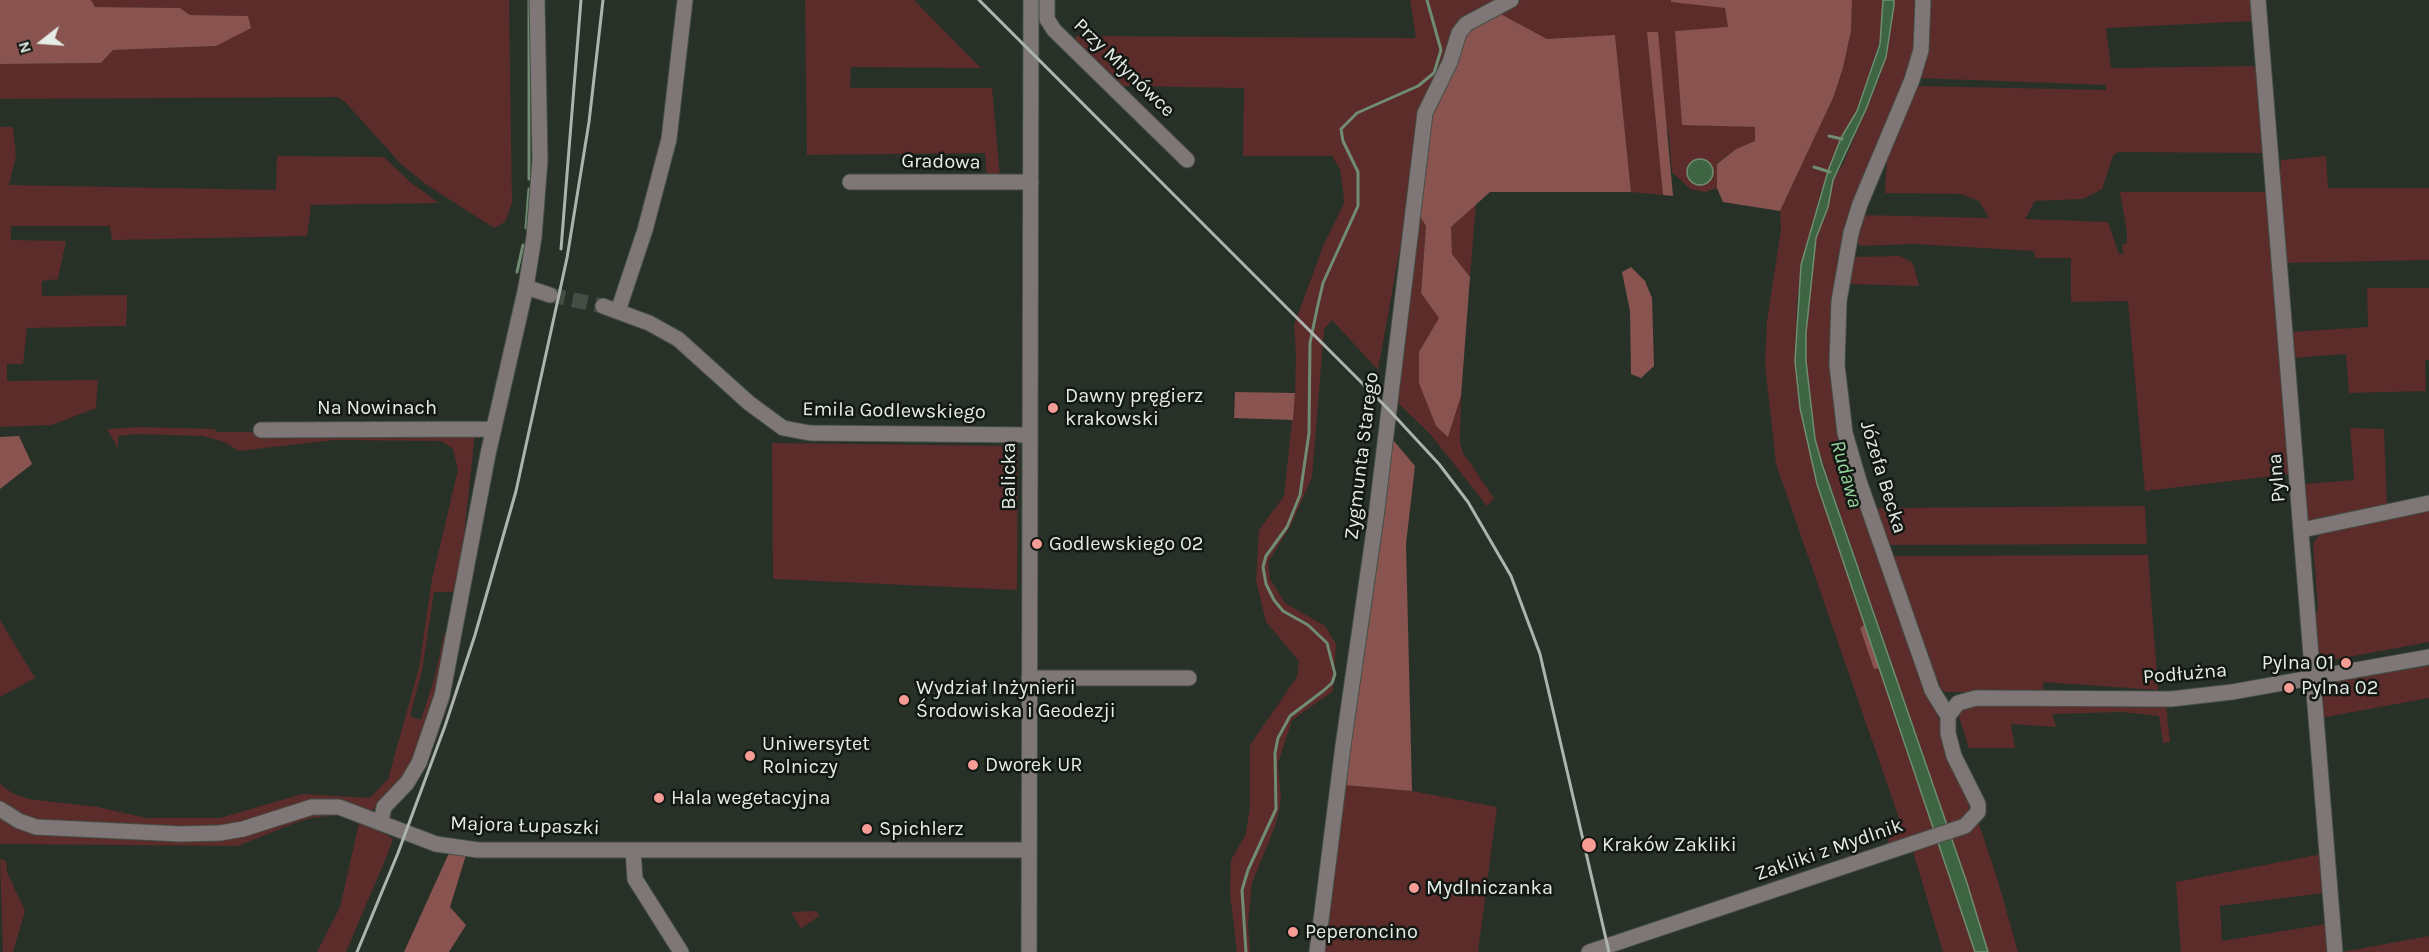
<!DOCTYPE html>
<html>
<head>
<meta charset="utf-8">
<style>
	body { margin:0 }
	#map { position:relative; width:2429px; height:952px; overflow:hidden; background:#273128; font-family:Karla,sans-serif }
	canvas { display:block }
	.north { position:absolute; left:12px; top:12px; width:60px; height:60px; -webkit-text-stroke:4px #131814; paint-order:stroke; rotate:253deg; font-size:16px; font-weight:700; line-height:24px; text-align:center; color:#e5ebe5 }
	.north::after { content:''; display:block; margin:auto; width:21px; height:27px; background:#e5ebe5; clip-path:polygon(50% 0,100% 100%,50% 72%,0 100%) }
</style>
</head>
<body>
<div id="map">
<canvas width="2429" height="952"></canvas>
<div class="north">N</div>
</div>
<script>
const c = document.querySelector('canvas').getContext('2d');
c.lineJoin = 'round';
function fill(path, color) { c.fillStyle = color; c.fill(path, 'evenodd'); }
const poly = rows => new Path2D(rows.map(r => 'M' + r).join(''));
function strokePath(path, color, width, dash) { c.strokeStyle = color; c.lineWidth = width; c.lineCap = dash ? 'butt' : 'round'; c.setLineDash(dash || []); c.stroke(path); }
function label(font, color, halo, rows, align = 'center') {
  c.font = font + ' Karla,sans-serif'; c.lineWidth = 5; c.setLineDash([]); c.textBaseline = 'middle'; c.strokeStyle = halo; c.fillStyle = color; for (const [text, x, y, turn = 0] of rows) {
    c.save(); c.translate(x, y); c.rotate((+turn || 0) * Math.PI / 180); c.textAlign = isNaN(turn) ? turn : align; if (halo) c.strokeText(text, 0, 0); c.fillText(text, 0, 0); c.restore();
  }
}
fill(poly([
	[91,0,509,0,512,203,505,222,494,228,427,185,401,164,346,103,338,97,0,99,0,64,101,63,113,50,216,46,248,16,190,15,180,8,95,7],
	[805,0,914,0,981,68,851,67,850,88,992,88,1000,177,987,178,985,153,807,155],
	[1410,0,1506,0,1404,226,1378,370,1332,320,1324,329,1312,477,1291,525,1268,562,1270,579,1285,603,1325,626,1336,644,1333,691,1292,720,1278,763,1281,799,1276,824,1252,883,1248,925,1250,952,1237,952,1230,893,1231,860,1246,834,1250,806,1250,745,1297,677,1299,661,1266,622,1256,581,1259,530,1284,496,1295,393,1296,354,1294,325,1324,244,1344,203,1343,190,1340,169,1332,156,1243,156,1244,88,1123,86,1076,41,1076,36,1416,38],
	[1521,0,1671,0,1671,2,1725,7,1729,27,1682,124,1755,127,1755,141,1736,149,1717,163,1717,188,1705,192,1690,189,1672,172,1669,136,1647,32,1663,195,1631,192,1615,36,1547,39,1495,11],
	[1852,0,1883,0,1882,34,1857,111,1841,138,1821,191,1803,260,1797,301,1795,361,1800,408,1817,484,1935,832,1886,846,1899,818,1776,464,1765,364,1767,321,1781,229,1780,211,1833,98,1843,68,1851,31],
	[1894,0,1921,0,1919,39,1845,250,1842,423,1931,697,1969,804,1968,817,1948,827,1816,443,1806,361,1806,333,1816,238,1828,207,1833,180,1843,164,1879,79,1892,25],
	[1929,0,2253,0,2255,21,2106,28,2111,68,2257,66,2263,153,2118,152,2113,156,2102,189,2083,199,2035,201,2025,219,2108,222,2119,254,2123,254,2122,245,2127,243,2127,232,2120,192,2268,192,2290,474,2145,491,2128,301,2071,302,2071,258,2035,258,2034,251,1915,244,1860,246,1857,242,1862,215,1989,218,1979,201,1961,194,1885,193,1887,157,1916,86,2106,90,2106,85,1918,78],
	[0,127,13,127,16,156,9,185,276,190,277,156,384,157,410,182,439,203,311,205,307,236,112,240,110,226,11,226,11,240,66,241,58,279,42,281,42,296,127,295,127,307,126,326,27,328,23,364,7,364,7,381,98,380,96,408,52,425,0,427],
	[2326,156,2328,188,2429,188,2429,260,2283,263,2279,190,2281,160],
	[1476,203,1470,277,1452,254,1451,227],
	[1417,212,1426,226,1421,293,1440,318,1419,352,1448,436,1461,396,1460,443,1463,453,1494,498,1487,506,1431,435,1396,401],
	[1900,256,1913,263,1919,286,1847,284,1850,264,1856,257],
	[2367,288,2429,288,2429,360,2425,360,2426,391,2349,393,2346,354,2293,358,2292,332,2368,327],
	[140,427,215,429,216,432,475,433,458,592,434,592,422,671,410,716,421,720,435,676,444,634,452,636,418,756,388,799,375,809,368,811,343,803,252,822,194,830,35,822,0,803,0,784,12,793,28,799,98,807,146,818,220,818,302,794,370,798,388,779,419,668,432,579,458,470,453,449,441,441,334,440,239,451,224,442,203,436,135,434,118,436,118,448,107,429],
	[2350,428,2384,429,2387,504,2317,522,2307,519,2304,484,2354,480],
	[772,443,1018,446,1017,590,773,579],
	[2145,506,2147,544,1885,545,1873,508],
	[2429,511,2429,642,2321,662,2314,617,2318,609,2313,544,2321,532],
	[2148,555,2158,690,2043,682,2043,693,1946,692,1941,689,1938,679,1933,678,1889,556],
	[0,620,35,678,0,697],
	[2429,666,2429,698,2320,718,2318,684],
	[2006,703,2166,705,2170,742,2163,743,2159,716,2122,712,2052,714,2056,727,2011,724,2015,748,1969,748,1959,717,1962,708],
	[1344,785,1412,791,1497,807,1478,952,1323,952],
	[339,812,338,815,311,818,292,824,238,846,0,844,0,816,203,838,301,814],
	[360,819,393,839,388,853,346,952,317,952,340,907],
	[1979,824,1998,881,2018,952,1988,952,1951,836],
	[1938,840,1959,900,1975,952,1943,952,1912,848],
	[2322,854,2324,893,2220,906,2222,941,2326,924,2328,952,2181,952,2176,882],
	[0,859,6,861,7,872,25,911,13,952,3,952],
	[816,911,819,916,801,929,791,912],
	[2429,936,2429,952,2342,952]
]), '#5b2c2a');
fill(poly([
	[0,0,91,0,95,7,180,8,190,15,248,16,251,28,216,46,113,50,101,63,0,64],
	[1671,0,1852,0,1851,31,1843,68,1833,98,1780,211,1723,202,1717,188,1717,164,1736,149,1755,141,1755,127,1682,125,1675,31,1728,27,1725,8,1671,2],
	[1495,11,1547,39,1615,35,1631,192,1490,192,1451,227,1452,254,1470,277,1461,396,1448,437,1436,426,1419,383,1419,352,1439,318,1421,293,1426,226,1417,212,1429,110,1469,27],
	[1647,32,1658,32,1673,196,1663,195],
	[1631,267,1645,281,1652,298,1654,366,1641,378,1631,374,1630,311,1622,272],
	[1235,392,1295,393,1293,420,1234,418],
	[19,436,32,464,0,489,0,437],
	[1393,440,1415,466,1406,544,1412,791,1344,785],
	[1864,625,1880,668,1874,669,1860,628],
	[449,853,466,855,450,907,466,925,449,952,404,952]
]), '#895450');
const water = poly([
	[1883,0,1894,0,1894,5,1886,57,1866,109,1833,180,1828,207,1816,238,1806,333,1806,361,1815,439,1822,464,1967,883,1988,952,1975,952,1817,484,1800,408,1795,361,1801,265,1828,171,1841,138,1857,111,1880,44,1883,0],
	'1687 172a13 13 0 1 1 26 0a13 13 0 1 1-26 0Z'
]);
fill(water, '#3e6542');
strokePath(water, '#708d73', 1.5);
strokePath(poly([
	[529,0,529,179],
	[1829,136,1842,139],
	[1814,167,1830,172],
	[526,228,529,189],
	[517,272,523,245],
	[1246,952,1242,890,1248,870,1276,809,1275,753,1278,738,1290,716,1323,691,1332,683,1335,674,1327,643,1308,625,1283,611,1274,600,1266,584,1263,567,1266,556,1287,527,1300,495,1309,433,1310,343,1317,309,1323,283,1358,206,1358,172,1343,141,1341,129,1357,113,1418,86,1434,73,1441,50,1427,0]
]), '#708d73', 3);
strokePath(poly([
	[550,295,603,306]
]), '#444d44', 15, [15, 8]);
const minor = poly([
	[1047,0,1047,19,1054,30,1187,160],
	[1923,0,1921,50,1912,80,1860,204,1851,233,1839,301,1837,365,1845,433,1859,481,1932,690,1948,716],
	[2258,0,2335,952],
	[850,182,1031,182],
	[526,287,550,295],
	[603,306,649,323,678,339,749,403,783,428,810,433,1030,435],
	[618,311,645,230,669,139,685,0],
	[261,430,494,429],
	[2302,530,2429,503],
	[1029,678,1189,678],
	[1948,716,1958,703,1976,698,2171,699,2232,692,2429,657],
	[0,809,19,821,36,827,181,834,220,833,243,829,312,807,339,807,436,844,478,850,1029,850],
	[381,821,384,807,407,783,419,763,442,696,488,454,526,287,534,237,540,160,537,0],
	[633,850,635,879,681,952],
	[1029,952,1031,0],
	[1317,952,1343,746,1376,517,1425,113,1450,62,1459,33,1466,24,1511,0],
	[1589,952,1965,826,1978,812,1978,804,1954,756,1948,733,1948,716]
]);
strokePath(minor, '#454f46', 17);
strokePath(minor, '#7f7777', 15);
strokePath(poly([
	[979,0,1389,410,1439,464,1468,502,1511,576,1540,654,1609,952],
	[561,249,581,0],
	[357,952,398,853,445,726,475,635,516,491,567,258,589,122,603,0]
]), '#adb4ad', 3);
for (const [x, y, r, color] of [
	[1053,408,6,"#f59c95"],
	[1037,544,6,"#f59c95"],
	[2346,663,6,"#f59c95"],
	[2289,688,6,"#f59c95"],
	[904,700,6,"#f59c95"],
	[750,756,6,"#f59c95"],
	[973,765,6,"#f59c95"],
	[659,798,6,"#f59c95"],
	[867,829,6,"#f59c95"],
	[1589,845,8,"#f59c95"],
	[1414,888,6,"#f59c95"],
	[1293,932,6,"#f59c95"]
]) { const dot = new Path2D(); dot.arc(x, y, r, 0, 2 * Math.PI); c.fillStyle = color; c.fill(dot); strokePath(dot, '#131814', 2); }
label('20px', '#e5ebe5', '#131814', [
	["Przy Młynówce",1124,68,44],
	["Gradowa",941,162,1],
	["Na Nowinach",377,408],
	["Emila Godlewskiego",894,411,1],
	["Zygmunta Starego",1362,456,-83],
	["Balicka",1009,476,-90],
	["Józefa Becka",1883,477,73],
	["Pylna",2277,478,-95],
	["Podłużna",2185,674,-5],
	["Majora Łupaszki",525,826,2],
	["Zakliki z Mydlnik",1829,850,-19]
]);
label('20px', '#e5ebe5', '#131814', [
	["Dawny pręgierz",1065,396],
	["krakowski",1065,419],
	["Godlewskiego 02",1049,544],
	["Pylna 01",2334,663,"right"],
	["Wydział Inżynierii",916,688],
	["Środowiska i Geodezji",916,711],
	["Pylna 02",2301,688],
	["Uniwersytet",762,744],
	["Rolniczy",762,767],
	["Dworek UR",985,765],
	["Hala wegetacyjna",671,798],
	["Spichlerz",879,829],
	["Kraków Zakliki",1602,845],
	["Mydlniczanka",1426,888],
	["Peperoncino",1305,932]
], 'left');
label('italic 21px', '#95d39b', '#131814', [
	["Rudawa",1846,474,74]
]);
</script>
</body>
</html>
